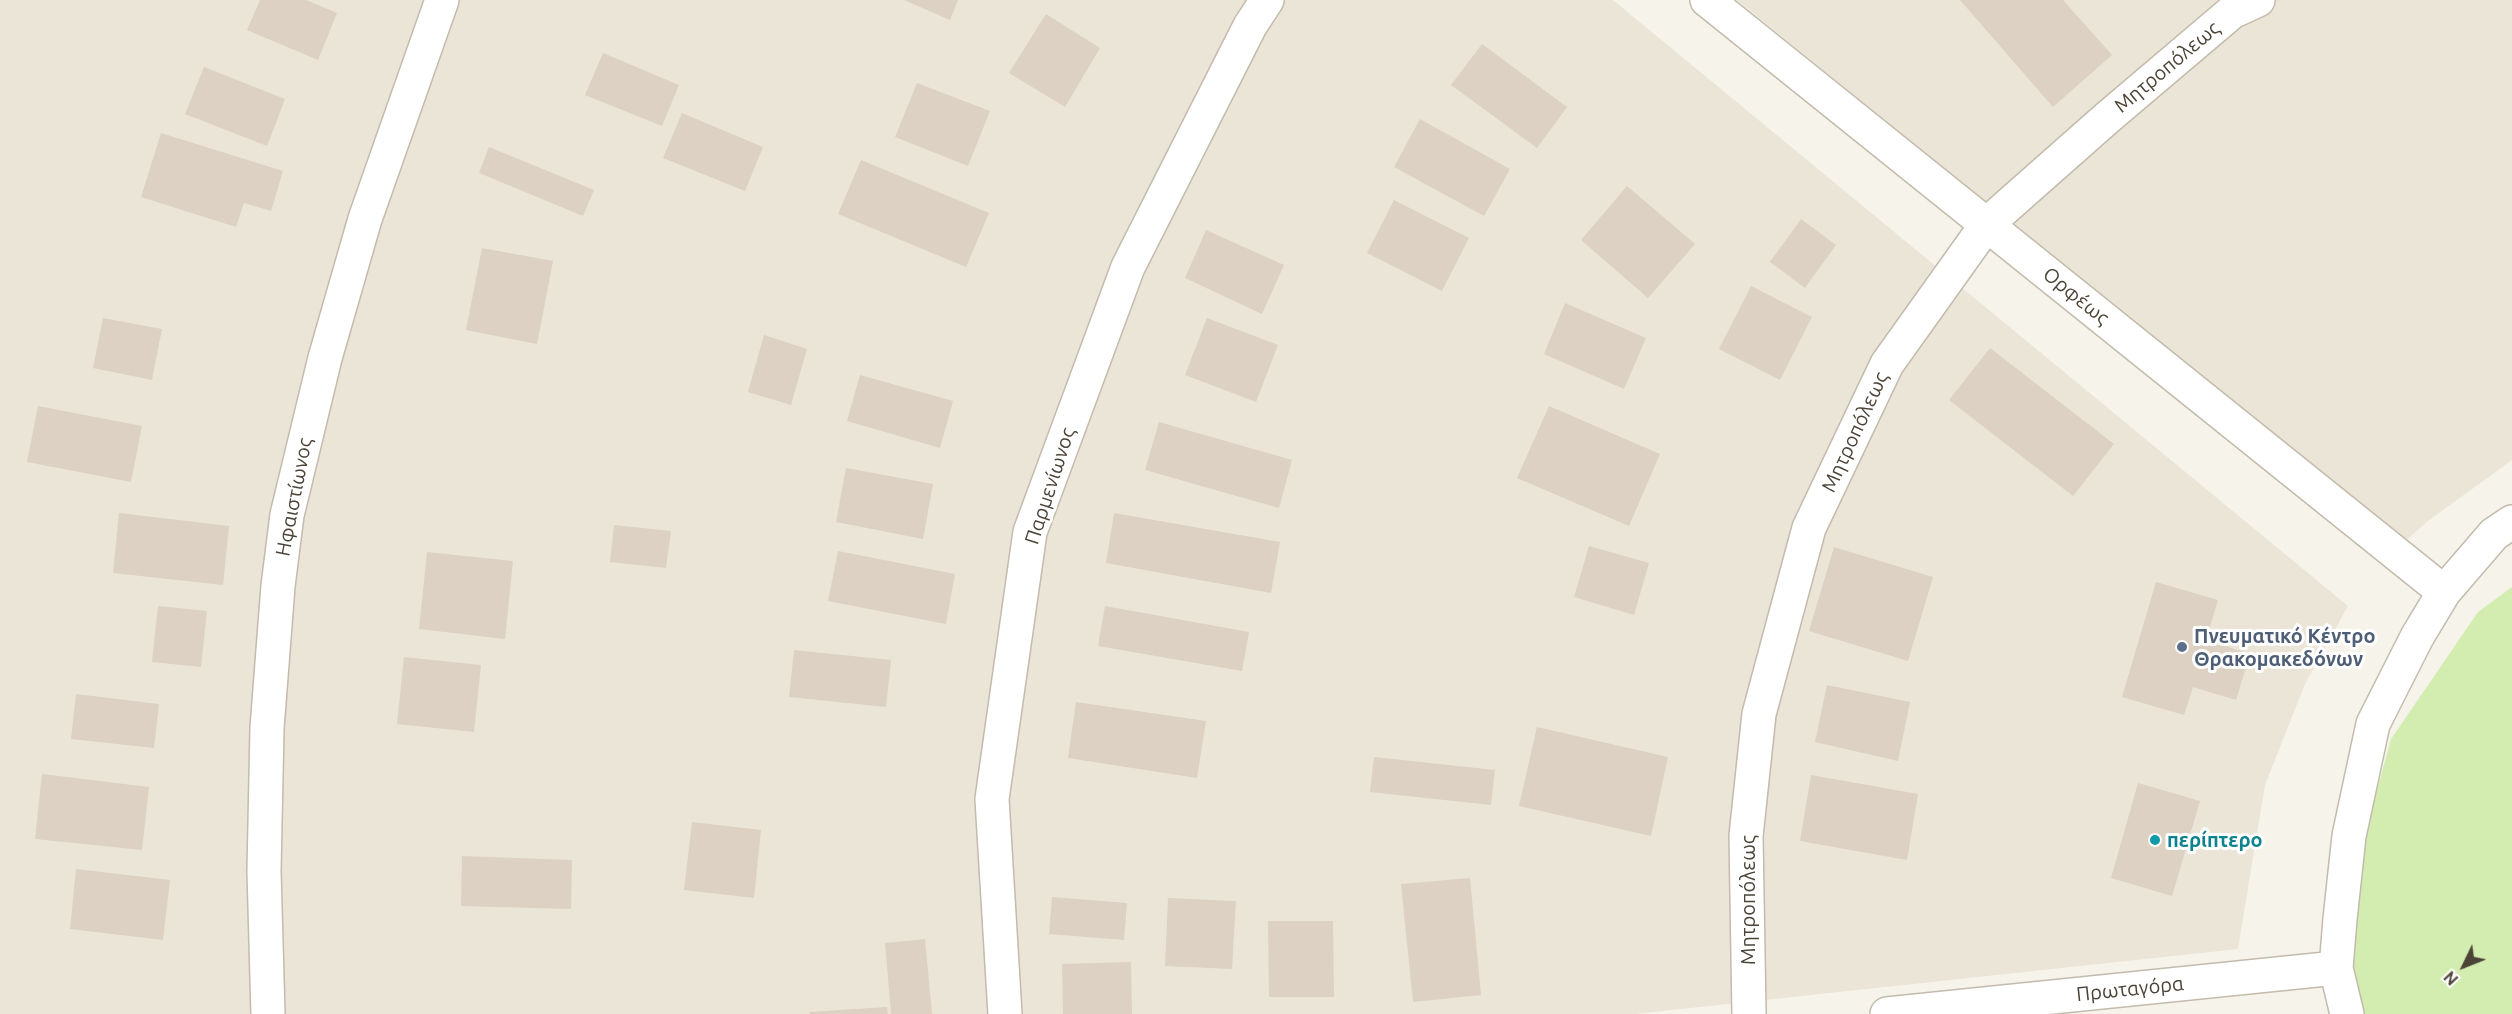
<!DOCTYPE html>
<html>
<head>
<meta charset="utf-8">
<style>
	body { margin:0 }
	#map { position:relative; width:2512px; height:1014px; overflow:hidden; background:#f6f3eb; font-family:Ubuntu,sans-serif }
	canvas { display:block }
	.north { position:absolute; left:2434px; top:936px; width:60px; height:60px; -webkit-text-stroke:4px #fff; paint-order:stroke; rotate:227deg; font-size:16px; font-weight:700; line-height:24px; text-align:center; color:#4c4337 }
	.north::after { content:''; display:block; margin:auto; width:21px; height:27px; background:#4c4337; clip-path:polygon(50% 0,100% 100%,50% 72%,0 100%) }
</style>
</head>
<body>
<div id="map">
<canvas width="2512" height="1014"></canvas>
<div class="north">N</div>
</div>
<script>
const c = document.querySelector('canvas').getContext('2d');
c.lineJoin = 'round';
function fill(path, color) { c.fillStyle = color; c.fill(path, 'evenodd'); }
const poly = rows => new Path2D(rows.map(r => 'M' + r).join(''));
function strokePath(path, color, width, dash) { c.strokeStyle = color; c.lineWidth = width; c.lineCap = dash ? 'butt' : 'round'; c.setLineDash(dash || []); c.stroke(path); }
function label(font, color, halo, rows, align = 'center') {
  c.font = font + ' Ubuntu,sans-serif'; c.lineWidth = 6; c.setLineDash([]); c.textBaseline = 'middle'; c.strokeStyle = halo; c.fillStyle = color; for (const [text, x, y, turn = 0] of rows) {
    c.save(); c.translate(x, y); c.rotate((+turn || 0) * Math.PI / 180); c.textAlign = isNaN(turn) ? turn : align; if (halo) c.strokeText(text, 0, 0); c.fillText(text, 0, 0); c.restore();
  }
}
fill(poly([
	[0,0,1613,0,2348,606,2305,684,2265,785,2238,949,1635,1014,0,1014],
	[1737,0,2512,0,2512,460,2428,521,2404,542]
]), '#ebe5d8');
fill(poly([
	[2512,587,2512,1014,2358,1014,2349,953,2351,886,2391,739,2478,612]
]), '#d3edb1');
fill(poly([
	[260,0,306,0,337,13,318,60,247,30],
	[904,0,958,0,950,20],
	[1960,0,2063,0,2112,55,2053,107],
	[1046,14,1100,48,1065,107,1009,73],
	[1482,44,1567,107,1537,148,1451,85],
	[603,53,679,85,662,126,585,95],
	[204,67,285,99,267,146,185,114],
	[917,83,990,111,968,166,895,137],
	[682,113,763,147,745,191,663,158],
	[1420,119,1510,169,1484,216,1394,167],
	[161,133,283,171,271,211,244,203,236,227,141,197],
	[489,147,594,190,583,216,479,173],
	[861,160,989,213,966,267,838,214],
	[1627,186,1695,244,1648,298,1581,240],
	[1394,200,1469,238,1442,291,1367,253],
	[1801,219,1836,245,1805,288,1770,262],
	[1206,230,1284,265,1262,314,1185,278],
	[482,248,553,261,537,344,466,330],
	[1751,286,1812,317,1780,380,1719,349],
	[1565,303,1646,338,1624,389,1544,354],
	[103,318,162,329,152,380,93,368],
	[1207,318,1278,345,1256,402,1185,375],
	[764,335,807,349,791,405,748,392],
	[1990,348,2114,444,2073,496,1949,400],
	[860,375,953,401,940,448,847,421],
	[38,406,142,426,131,482,27,462],
	[1549,406,1660,454,1629,526,1517,478],
	[1159,422,1292,460,1279,508,1145,470],
	[846,468,933,484,923,539,836,522],
	[119,513,229,526,223,585,113,573],
	[1114,513,1280,542,1271,593,1106,563],
	[614,525,671,531,666,568,610,562],
	[1589,546,1649,563,1634,615,1574,597],
	[1834,547,1933,577,1908,661,1809,631],
	[838,551,955,574,946,624,828,601],
	[427,552,513,561,505,639,419,629],
	[2156,582,2218,600,2206,640,2250,654,2236,700,2193,687,2184,715,2122,697],
	[158,606,207,611,201,667,152,662],
	[1105,606,1249,632,1242,671,1098,646],
	[794,650,891,660,886,707,789,697],
	[404,657,481,665,474,732,397,724],
	[1827,685,1910,702,1898,761,1815,742],
	[76,694,159,704,154,748,71,739],
	[1076,702,1206,721,1197,778,1068,758],
	[1537,727,1668,757,1651,836,1519,806],
	[1374,757,1495,770,1491,805,1370,792],
	[42,774,149,787,142,850,35,839],
	[1811,775,1918,794,1907,860,1800,841],
	[2138,783,2200,801,2172,896,2111,878],
	[692,822,761,830,754,898,684,890],
	[462,856,572,860,571,909,461,906],
	[76,869,170,880,163,940,70,929],
	[1470,878,1481,995,1413,1002,1401,884],
	[1052,897,1127,903,1124,940,1049,934],
	[1168,898,1236,901,1232,969,1165,966],
	[1268,921,1333,921,1334,997,1269,997],
	[925,939,932,1014,891,1014,885,943],
	[1131,962,1132,1014,1063,1014,1062,964],
	[887,1007,888,1014,810,1014,809,1012]
]), '#dcd1c2');
const minor = poly([
	[1707,0,2444,592],
	[268,1014,264,871,267,728,278,586,287,515,325,358,365,219,442,0],
	[1005,1014,992,799,1030,532,1128,267,1250,26,1267,0],
	[1749,1014,1746,836,1759,714,1809,528,1887,364,1987,224,2107,118,2232,12,2258,0],
	[1887,1014,2336,968],
	[2347,1014,2336,968,2340,919,2349,836,2373,724,2417,637,2444,592,2494,534,2512,522]
]);
strokePath(minor, '#c3bbac', 36);
strokePath(minor, '#fff', 33);
for (const [x, y, r, color] of [
	[2182,647,6,"#5c6f8a"],
	[2155,840,6,"#0f9aa8"]
]) { const dot = new Path2D(); dot.arc(x, y, r, 0, 2 * Math.PI); c.fillStyle = color; c.fill(dot); strokePath(dot, '#fff', 2); }
label('20px', '#4c4337', '#fff', [
	["Μητροπόλεως",2167,67,-40],
	["Ορφέως",2076,296,39],
	["Μητροπόλεως",1855,432,-65],
	["Παρμενίωνος",1050,486,-72],
	["Ηφαιστίωνος",294,497,-79],
	["Μητροπόλεως",1748,900,-90],
	["Πρωταγόρα",2130,989,-6]
]);
label('bold 20px', '#4e5e75', '#fff', [
	["Πνευματικό Κέντρο",2194,636],
	["Θρακομακεδόνων",2194,659]
], 'left');
label('bold 20px', '#0d838f', '#fff', [
	["περίπτερο",2167,840]
], 'left');
</script>
</body>
</html>
